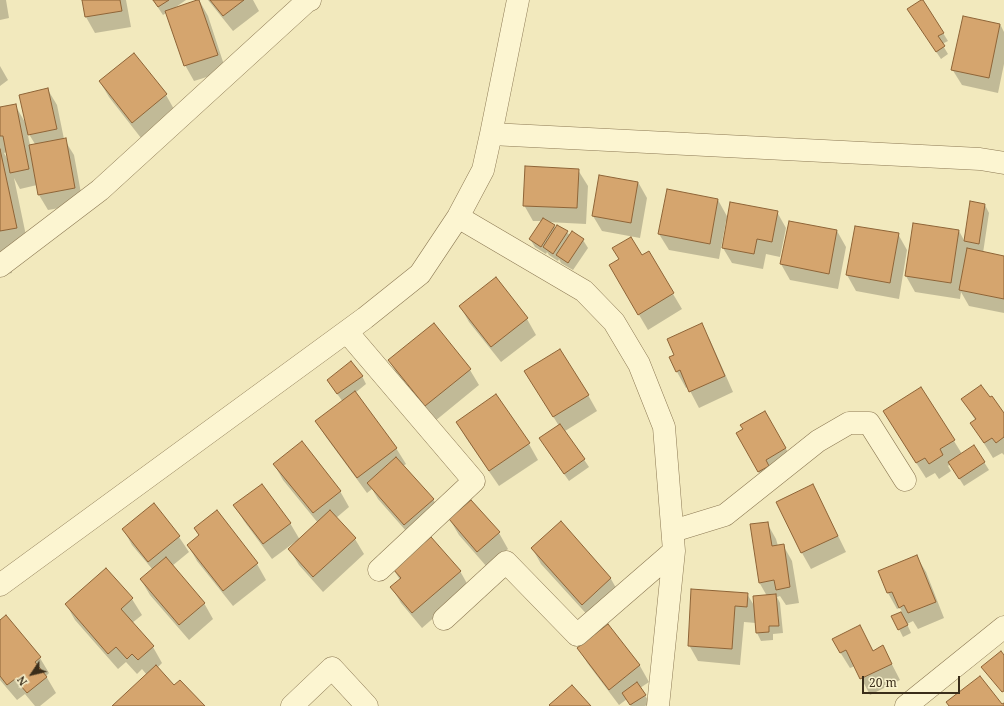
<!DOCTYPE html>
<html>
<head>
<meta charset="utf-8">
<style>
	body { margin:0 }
	#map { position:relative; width:1004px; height:706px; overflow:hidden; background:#f2e9bd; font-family:"Noto Serif",serif }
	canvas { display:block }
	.north { position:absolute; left:12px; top:654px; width:40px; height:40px; -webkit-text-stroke:3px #f9f2cd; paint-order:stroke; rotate:235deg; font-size:11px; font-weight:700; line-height:16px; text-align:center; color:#3a2d1a }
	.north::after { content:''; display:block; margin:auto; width:14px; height:18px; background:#3a2d1a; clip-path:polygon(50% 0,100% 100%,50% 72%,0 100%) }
	.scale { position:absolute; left:862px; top:676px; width:98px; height:18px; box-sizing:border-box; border:2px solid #3a2d1a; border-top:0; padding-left:5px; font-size:12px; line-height:14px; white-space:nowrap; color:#3a2d1a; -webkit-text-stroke:3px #f9f2cd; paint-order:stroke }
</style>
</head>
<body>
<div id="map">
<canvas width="1004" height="706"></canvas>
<div class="north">N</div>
<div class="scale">20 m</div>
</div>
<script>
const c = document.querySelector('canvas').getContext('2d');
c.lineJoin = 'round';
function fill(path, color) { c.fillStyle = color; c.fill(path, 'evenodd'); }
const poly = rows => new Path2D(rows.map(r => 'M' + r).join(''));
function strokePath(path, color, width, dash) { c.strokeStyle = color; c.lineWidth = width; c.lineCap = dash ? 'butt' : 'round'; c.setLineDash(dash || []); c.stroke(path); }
fill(poly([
	[0,0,6,0,9,18,0,20],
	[83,0,126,0,131,27,95,33,86,17],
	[153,0,186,0,173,9,199,0,208,16,226,71,194,81,185,65,166,13,163,15],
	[208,0,253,0,259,11,233,31],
	[913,17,943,33,948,41,942,44,948,54,941,59],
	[1000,24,1004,32,1004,64,998,93,962,85,952,69],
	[134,55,166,95,175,111,141,138,109,97,100,82],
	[0,66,8,80,0,86],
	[48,90,57,105,64,139,74,155,83,204,48,210,39,195,37,185,20,189,14,178,29,250,8,254,12,273,0,275,0,108,15,105,26,124],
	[27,131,35,144,30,145],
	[7,152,8,160,4,153],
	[578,170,588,186,586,224,547,222,554,226,556,229,567,232,570,236,583,240,588,248,573,270,561,263,559,259,558,261,549,255,547,252,546,254,535,247,530,239,542,221,533,221,524,205],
	[638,182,647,198,640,238,602,231,593,216],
	[718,200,728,218,777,212,786,228,780,257,766,254,763,269,732,263,723,248,728,221,726,221,719,259,669,250,659,234],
	[971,203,985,205,989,213,983,253,1004,257,1004,313,969,306,961,292,960,299,915,292,906,276,959,231,965,242],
	[837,231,846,247,838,289,790,280,781,264],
	[898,234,907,250,899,299,856,291,847,275],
	[648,252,682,309,648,330,610,266,641,256],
	[496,278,527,319,536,335,501,362,469,322,460,306],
	[701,325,710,340,733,392,699,408,688,387,686,388,677,372,670,357,675,355],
	[389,360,470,370,479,385,435,421,398,376],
	[362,376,366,384,355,393,396,448,406,464,403,466,433,499,442,515,414,540,378,499,372,489,367,493,326,437,316,421,343,402,328,381],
	[535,387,588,395,597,411,565,431,589,467,569,481,545,447,559,426],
	[496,395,529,444,538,460,499,486,466,438,457,422],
	[962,399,1004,415,1004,455,1002,453,993,458,972,424,976,421],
	[764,412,795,464,768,488,737,434,744,430],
	[893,427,954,441,962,454,984,462,989,470,964,486,950,464,948,466,951,471,939,479,935,473,926,478],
	[274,464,340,491,349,507,336,518,355,539,364,554,323,592,299,565,289,549,296,543,295,542,272,559,244,521,235,506,290,523,300,540,318,523,283,480],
	[812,485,821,501,846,552,811,569,802,553,778,502],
	[154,505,179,537,189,552,172,566,204,603,213,619,189,640,150,595,141,580,153,570,132,545,123,529],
	[217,511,257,564,266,580,233,606,197,561,188,545,200,536],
	[450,520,499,533,508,549,487,567,459,535],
	[560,522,611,579,620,595,592,620,541,564,532,548],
	[767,523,776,539,778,546,783,545,792,561,799,603,786,605,780,596,777,597,780,603,783,633,773,634,773,640,761,641,757,633,756,623,744,622,740,665,698,661,689,645,747,594,755,607,767,596,759,582],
	[917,557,926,572,944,618,918,629,913,621,907,624,911,633,903,637,893,617,902,612,900,608,897,609,888,593,880,571],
	[106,569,132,599,142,615,132,623,153,647,162,663,157,668,174,686,204,706,114,706,147,675,142,669,137,674,126,662,118,669,75,620,66,604],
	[394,570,460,571,469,587,422,628,401,603,392,588,400,580],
	[6,617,40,658,49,673,46,676,56,693,40,706,35,706,25,694,17,700,0,680,0,622],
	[608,625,640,666,649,682,640,688,650,703,645,706,631,706,627,699,619,705,588,664,578,648],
	[860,626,873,651,883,647,900,680,870,695,855,666,850,668,840,652]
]), '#0003');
const building = poly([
	[82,0,120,0,122,11,85,17,82,0],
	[153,0,169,0,158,7,153,0],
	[197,0,199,0,218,55,184,66,165,11,197,0],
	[210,0,244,0,223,16,210,0],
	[921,0,923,0,944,33,938,36,945,46,936,52,907,9,921,0],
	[963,16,1000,24,989,78,951,70,963,16],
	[134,53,167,94,132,123,99,81,134,53],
	[48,88,57,129,28,135,19,95,48,88],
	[16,104,29,169,10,173,3,136,0,136,0,107,16,104],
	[66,138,75,188,38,195,29,145,66,138],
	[0,149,17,228,0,231,0,149],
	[525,166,579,169,577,208,523,206,525,166],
	[599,175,638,182,631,223,592,216,599,175],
	[667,189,718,199,710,244,658,234,667,189],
	[970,201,985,204,979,244,964,241,970,201],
	[730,202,778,211,772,242,757,239,754,254,722,248,730,202],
	[543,218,555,225,541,247,529,239,543,218],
	[789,221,837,230,829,274,780,264,789,221],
	[913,223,959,230,951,283,905,276,913,223],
	[557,225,568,231,553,254,543,247,557,225],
	[855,226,899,233,890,283,846,275,855,226],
	[572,231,584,239,568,263,556,255,572,231],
	[631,237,642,255,649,251,674,293,638,315,609,265,619,259,612,248,631,237],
	[967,248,1004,256,1004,299,959,290,967,248],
	[496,277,528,318,491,347,459,306,496,277],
	[434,323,471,369,425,406,388,360,434,323],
	[702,323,725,376,689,392,680,370,676,372,669,357,674,355,667,339,702,323],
	[560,349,589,395,553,417,524,371,560,349],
	[351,361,363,376,337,394,327,380,351,361],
	[981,385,990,397,992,396,1004,413,1004,437,996,443,992,438,984,443,970,423,976,419,961,399,981,385],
	[921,387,955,440,940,449,943,455,929,464,925,458,916,463,883,411,921,387],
	[355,391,397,448,357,478,315,421,355,391],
	[496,394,530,443,489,471,456,422,496,394],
	[765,411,786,448,766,460,769,466,758,472,736,433,743,429,740,425,765,411],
	[560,424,585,459,564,474,539,438,560,424],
	[302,441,341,491,313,513,273,464,302,441],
	[974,445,985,462,959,479,948,462,974,445],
	[396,457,434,499,404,525,367,483,396,457],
	[262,484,291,523,263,544,233,505,262,484],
	[813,484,838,536,801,553,776,502,813,484],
	[471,500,500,532,477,552,449,519,471,500],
	[154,503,180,536,148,562,122,529,154,503],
	[217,510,258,563,223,591,187,545,199,535,194,528,217,510],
	[330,510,356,538,313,577,288,549,330,510],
	[561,521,611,578,582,605,531,548,561,521],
	[768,522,772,546,784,544,790,587,776,590,774,580,759,583,750,524,768,522],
	[431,537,461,571,412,613,390,587,401,578,393,569,431,537],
	[917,555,936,602,908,613,904,605,899,608,892,592,887,593,878,571,917,555],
	[166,557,205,603,179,625,140,579,166,557],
	[106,568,133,598,121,609,154,646,138,660,132,654,127,659,116,647,108,654,65,604,106,568],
	[691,589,748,593,747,607,735,606,732,649,688,646,691,589],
	[776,594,779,626,769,626,769,632,756,633,753,596,776,594],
	[901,612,908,625,898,630,891,616,901,612],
	[6,615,41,657,35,662,47,677,27,693,15,679,7,685,0,676,0,620,6,615],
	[608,624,640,665,609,690,577,648,608,624],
	[860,625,873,651,883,645,892,664,860,679,846,650,840,653,832,639,860,625],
	[1001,651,1004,655,1004,691,1002,692,981,667,1001,651],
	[156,665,174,685,180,680,205,706,112,706,156,665],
	[980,676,1002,704,1004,703,1004,706,949,706,946,702,980,676],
	[637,682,646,695,630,705,622,693,637,682],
	[572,685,591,706,550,706,549,705,572,685]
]);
fill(building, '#d5a56e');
strokePath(building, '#8e6437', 1);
const minor = poly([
	[491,134,980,159,1004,163],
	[458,217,584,291,614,322,639,364,664,427,674,551,658,706],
	[0,266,100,190,306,2,310,0],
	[347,332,474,481,379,570],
	[673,531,725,515,818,441,849,423,869,423,905,480],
	[0,585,365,318,420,274,458,217,483,170,491,134,518,0],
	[444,619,506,562,577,635,674,551],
	[292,706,332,668,367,706],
	[906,706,1004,627]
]);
strokePath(minor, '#8c7954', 23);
strokePath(minor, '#fcf5d1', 22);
</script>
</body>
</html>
